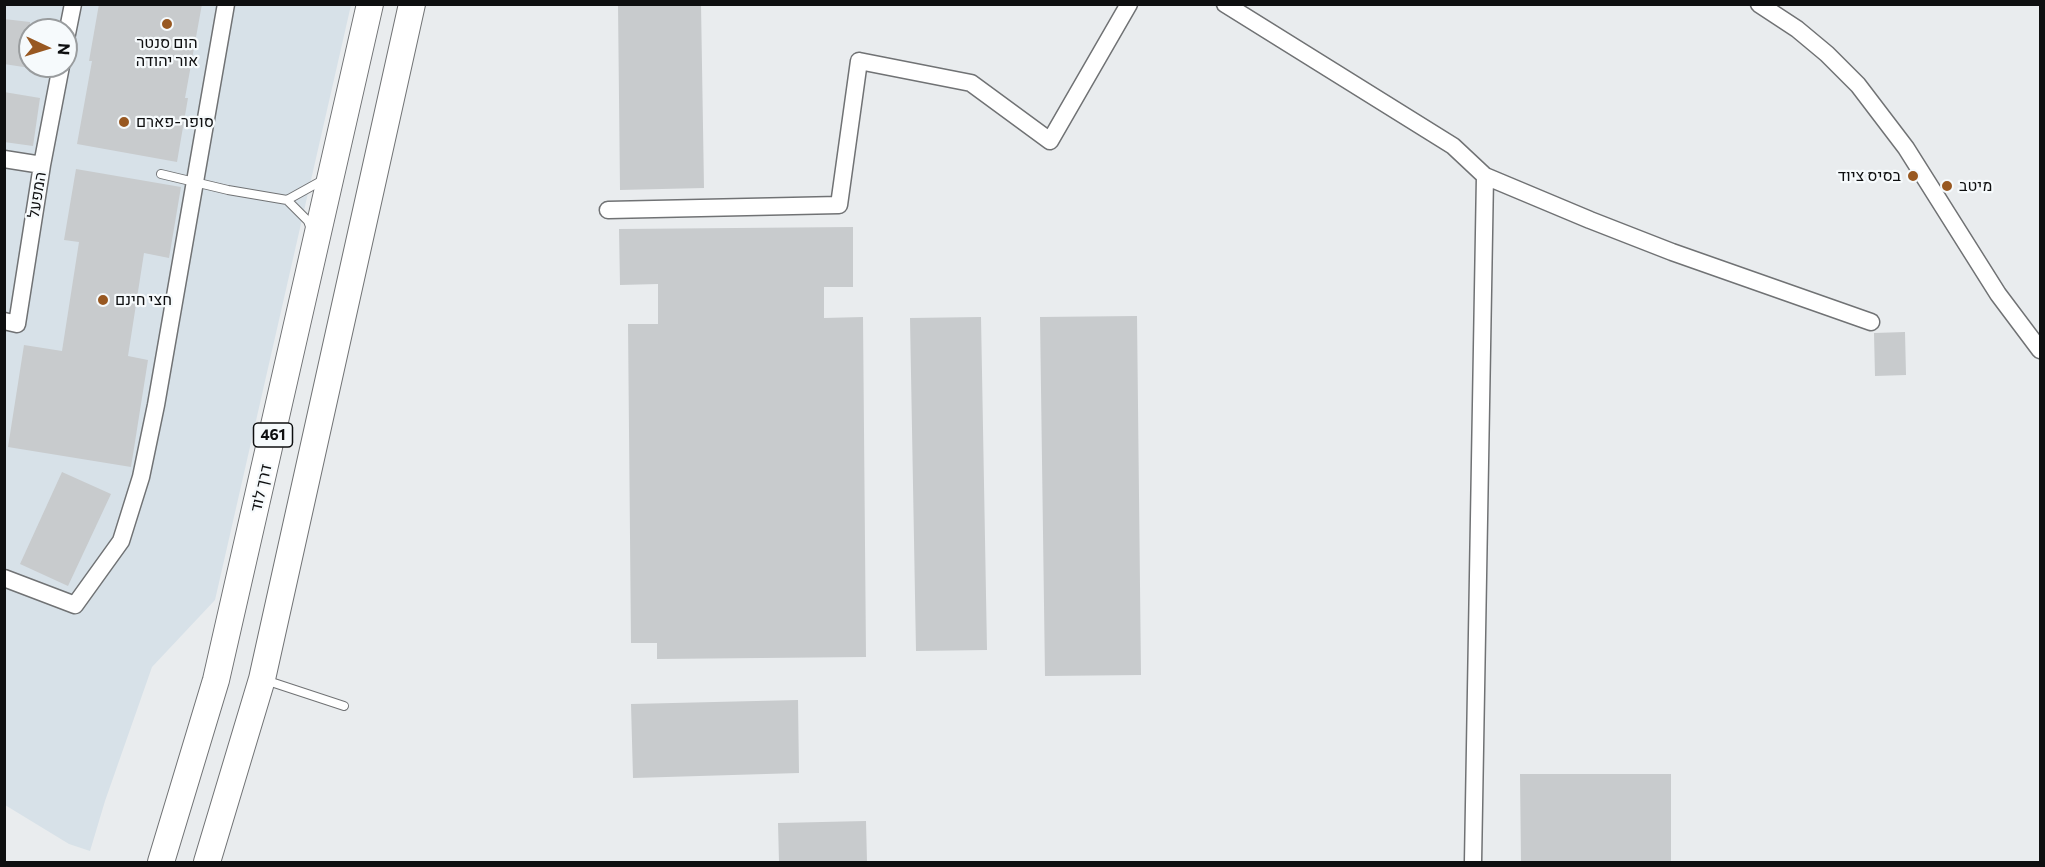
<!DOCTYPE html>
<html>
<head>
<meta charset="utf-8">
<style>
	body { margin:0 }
	#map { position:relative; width:2045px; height:867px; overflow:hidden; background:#e9ecee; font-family:Commissioner,sans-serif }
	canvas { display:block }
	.frame { position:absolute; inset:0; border:6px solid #0e0f10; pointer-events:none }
	.north { position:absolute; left:18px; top:18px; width:60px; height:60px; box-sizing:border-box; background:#f6fafc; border:2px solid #999c9e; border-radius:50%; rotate:94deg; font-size:16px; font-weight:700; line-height:24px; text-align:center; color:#0e0f10 }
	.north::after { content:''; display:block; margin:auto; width:21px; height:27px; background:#985821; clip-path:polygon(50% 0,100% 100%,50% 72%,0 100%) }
</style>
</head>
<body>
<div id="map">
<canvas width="2045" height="867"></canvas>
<div class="frame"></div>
<div class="north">N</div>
</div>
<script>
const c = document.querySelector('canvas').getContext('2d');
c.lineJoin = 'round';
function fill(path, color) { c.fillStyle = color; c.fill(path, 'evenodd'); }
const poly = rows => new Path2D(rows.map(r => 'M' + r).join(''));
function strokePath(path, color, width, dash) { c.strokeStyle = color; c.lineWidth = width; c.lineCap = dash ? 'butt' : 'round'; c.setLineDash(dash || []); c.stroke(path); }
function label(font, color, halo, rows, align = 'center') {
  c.font = font + ' Commissioner,Heebo,sans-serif'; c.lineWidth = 4.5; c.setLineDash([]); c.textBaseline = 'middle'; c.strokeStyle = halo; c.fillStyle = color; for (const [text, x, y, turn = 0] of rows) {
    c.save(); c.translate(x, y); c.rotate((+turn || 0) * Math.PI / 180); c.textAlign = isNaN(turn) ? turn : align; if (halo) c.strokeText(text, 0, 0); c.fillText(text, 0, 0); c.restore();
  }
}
fill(poly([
	[5,5,351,5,215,600,152,667,105,801,90,851,69,844,5,805],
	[30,30,66,30,66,66,30,66]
]), '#d7e1e8');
fill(poly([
	[99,4,202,4,185,98,188,98,177,162,77,144,92,61,89,61],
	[618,4,701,4,704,188,620,190],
	[4,19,30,22,30,68,4,64],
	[4,92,40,98,33,146,4,142],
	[76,169,181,187,169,258,144,253,128,356,148,360,131,467,8,447,24,345,62,351,79,242,64,240],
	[853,227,853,287,824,287,824,318,863,317,866,657,657,659,657,643,631,643,628,324,658,324,658,284,620,285,619,229],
	[1137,316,1141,675,1045,676,1040,317],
	[981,317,987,650,916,651,910,318],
	[1905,332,1906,375,1875,376,1874,333],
	[62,472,111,494,68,586,20,564],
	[798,700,799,773,633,778,631,704],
	[1520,774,1671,774,1671,862,1521,862],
	[866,821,867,862,779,862,778,823]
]), '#c8cbcd');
const lane = poly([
	[161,174,228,190,287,200,308,221,311,229],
	[287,200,323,180],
	[265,680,344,706]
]);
const street = poly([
	[1225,4,1453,146,1485,176,1590,220,1672,252,1871,322],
	[1759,4,1797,29,1827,54,1858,85,1906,148,1998,294,2040,350],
	[66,39,73,4],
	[4,159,42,165],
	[608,210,839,205,859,61,971,83,1050,141,1129,4],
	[4,321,17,324,42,165,61,66],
	[4,578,75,605,121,541,141,477,156,405,226,4],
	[1473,862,1485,176]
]);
const primary = poly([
	[161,862,216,680,370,4],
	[207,862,262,679,412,4]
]);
strokePath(lane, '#707274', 10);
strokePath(street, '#707274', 19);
strokePath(primary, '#707274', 28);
strokePath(lane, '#fff', 8);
strokePath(street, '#fff', 16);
strokePath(primary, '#fff', 26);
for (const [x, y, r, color] of [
	[167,24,6,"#985821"],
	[124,122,6,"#985821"],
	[1913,176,6,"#985821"],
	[1947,186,6,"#985821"],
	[103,300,6,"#985821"]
]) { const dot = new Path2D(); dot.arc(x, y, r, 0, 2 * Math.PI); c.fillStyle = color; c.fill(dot); strokePath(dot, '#f6fafc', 2); }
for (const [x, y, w] of [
	[273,435,39]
]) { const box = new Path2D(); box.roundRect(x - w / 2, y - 12, w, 24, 4.5); c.fillStyle = '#f6fafc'; c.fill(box); strokePath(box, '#0e0f10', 1.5); }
label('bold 15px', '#0e0f10', null, [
	["461",273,435]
]);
label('16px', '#0e0f10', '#f6fafc', [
	["הום סנטר",167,43,"center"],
	["אור יהודה",167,61,"center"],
	["סופר-פארם",136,122],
	["בסיס ציוד",1901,176,"right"],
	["מיטב",1959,186],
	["חצי חינם",115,300]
], 'left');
label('16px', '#0e0f10', '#f6fafc', [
	["המפעל",37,195,-81],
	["דרך לוד",261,488,-77]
]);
</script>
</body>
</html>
